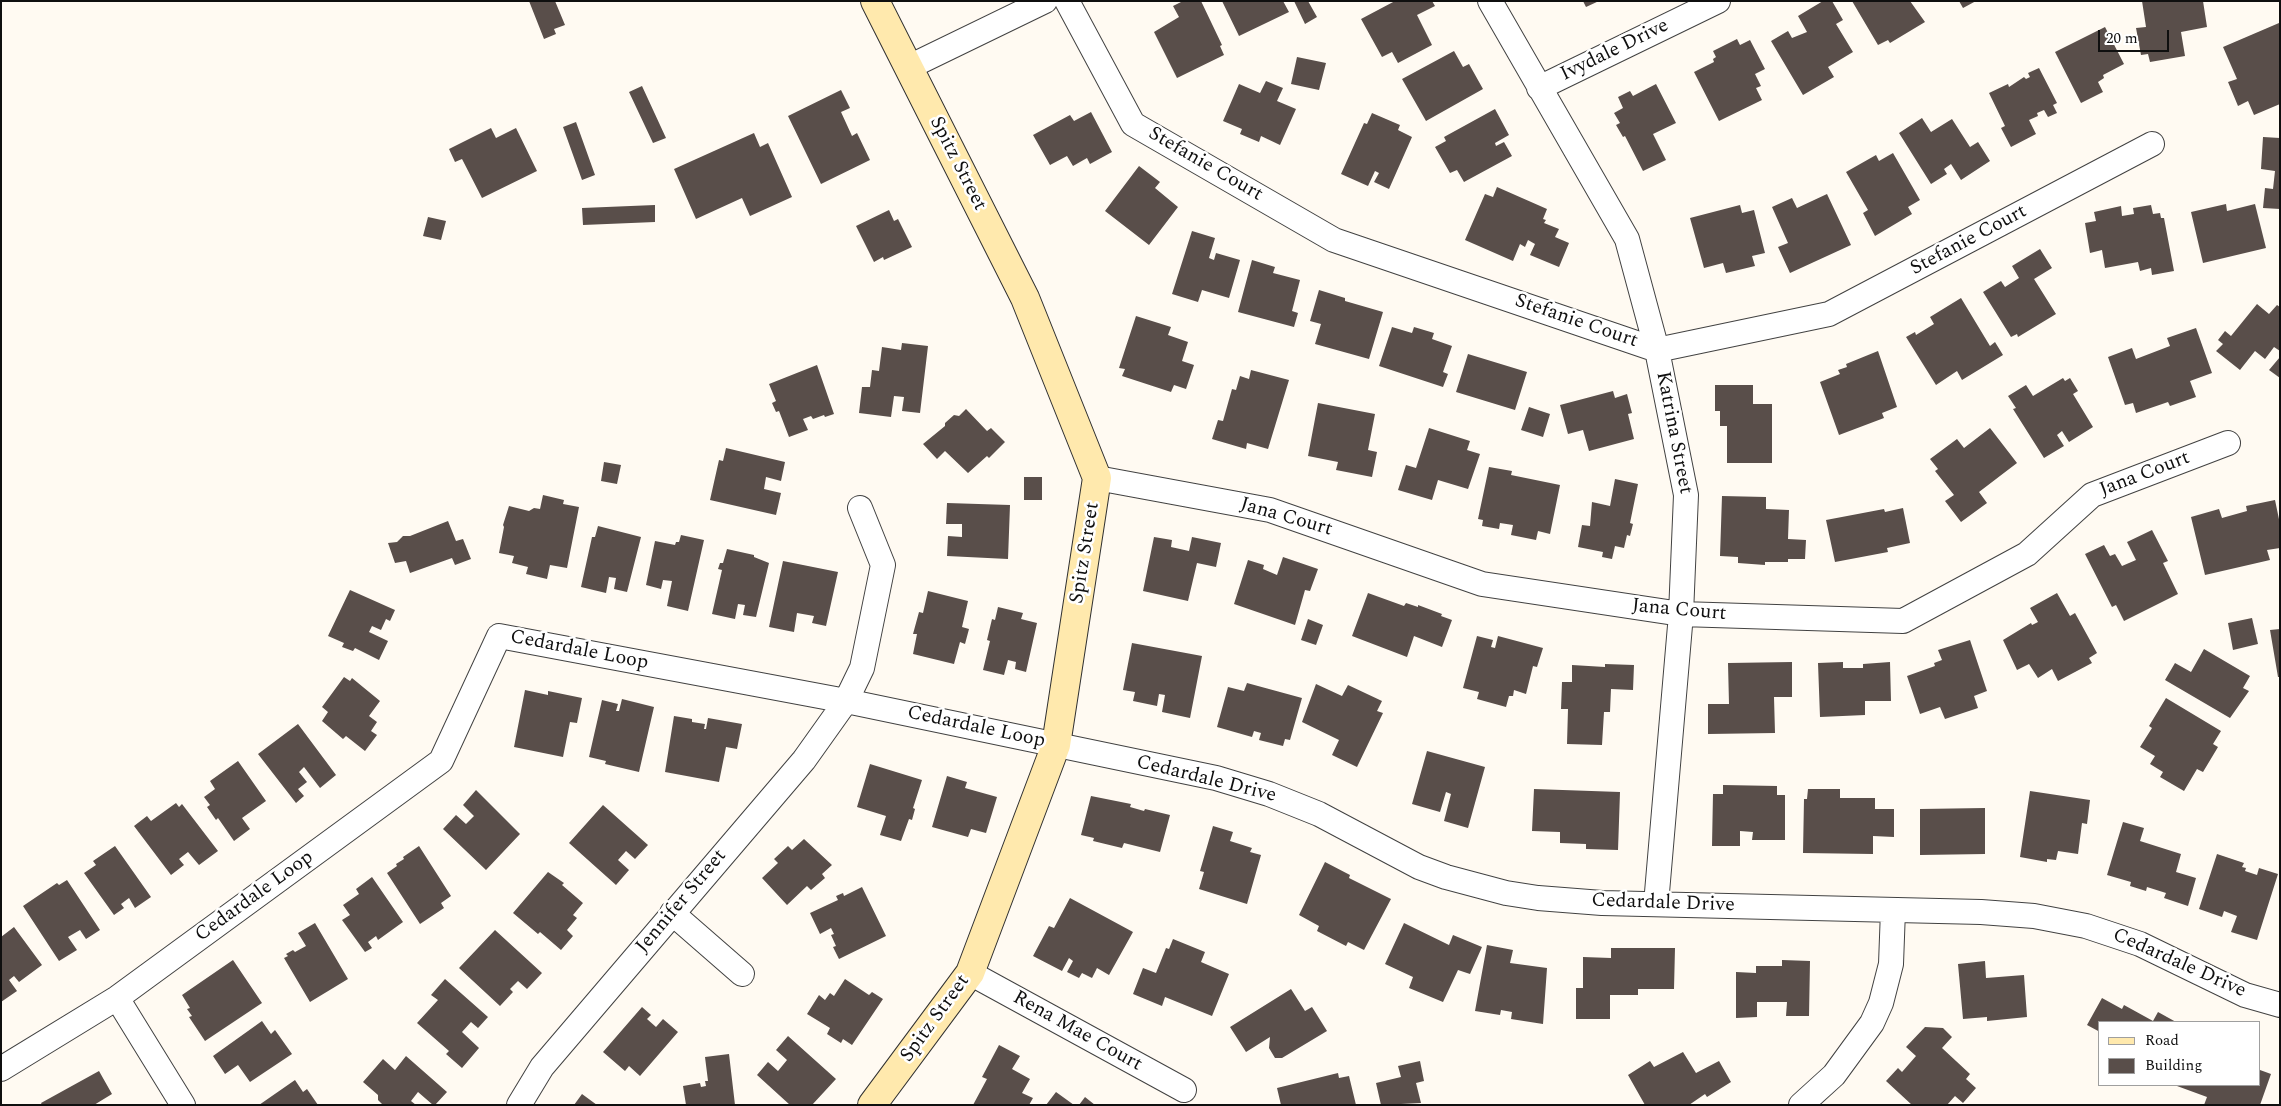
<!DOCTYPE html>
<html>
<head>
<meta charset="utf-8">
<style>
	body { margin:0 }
	#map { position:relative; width:2281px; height:1106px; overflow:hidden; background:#fffaf2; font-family:Spectral,serif }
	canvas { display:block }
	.frame { position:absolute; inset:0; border:2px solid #0f0f0f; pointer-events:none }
	.legend { position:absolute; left:2098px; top:1021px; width:162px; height:65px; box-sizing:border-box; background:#fff; border:1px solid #9f9f9f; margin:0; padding:6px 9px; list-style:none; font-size:15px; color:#0f0f0f }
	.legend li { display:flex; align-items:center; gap:10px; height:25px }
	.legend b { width:25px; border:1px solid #9f9f9f }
	.scale { position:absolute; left:2098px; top:30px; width:71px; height:22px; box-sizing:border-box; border:2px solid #0f0f0f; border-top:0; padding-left:6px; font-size:15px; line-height:18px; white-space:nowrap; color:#0f0f0f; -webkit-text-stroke:4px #fff; paint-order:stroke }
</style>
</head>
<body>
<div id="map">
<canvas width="2281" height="1106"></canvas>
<div class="frame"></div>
<ul class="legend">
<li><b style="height:6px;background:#ffe9ad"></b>Road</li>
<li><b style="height:14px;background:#594e4a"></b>Building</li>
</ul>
<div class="scale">20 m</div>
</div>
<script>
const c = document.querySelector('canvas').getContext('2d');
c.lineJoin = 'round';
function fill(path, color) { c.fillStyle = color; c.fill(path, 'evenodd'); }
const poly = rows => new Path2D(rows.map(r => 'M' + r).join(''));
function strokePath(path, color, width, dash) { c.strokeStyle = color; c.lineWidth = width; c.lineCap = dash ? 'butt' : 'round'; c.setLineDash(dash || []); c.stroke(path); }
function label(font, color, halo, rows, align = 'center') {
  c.font = font + ' Spectral,serif'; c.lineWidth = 5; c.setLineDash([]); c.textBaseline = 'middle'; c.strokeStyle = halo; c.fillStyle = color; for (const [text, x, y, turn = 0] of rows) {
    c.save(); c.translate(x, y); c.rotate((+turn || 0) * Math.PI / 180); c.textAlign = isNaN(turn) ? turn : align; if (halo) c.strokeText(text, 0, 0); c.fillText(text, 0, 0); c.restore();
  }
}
fill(poly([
	[529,1,555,1,565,25,554,29,556,34,544,39],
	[1183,1,1201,1,1222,45,1220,46,1224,55,1177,78,1154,32,1179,17,1173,6],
	[1222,1,1283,1,1289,12,1239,36],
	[1294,1,1308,1,1317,17,1305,24],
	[1395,1,1432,1,1435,6,1417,15,1432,45,1398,63,1392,52,1382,57,1361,19],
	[1583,1,1599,1,1586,7],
	[1823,1,1832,1,1843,20,1836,24,1853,52,1828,67,1834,77,1803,95,1771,41,1788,31,1792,38,1807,32,1798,16],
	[1852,1,1910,1,1925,22,1890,43,1888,40,1878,45],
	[1959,1,1976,1,1963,8],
	[2142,1,2203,1,2207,27,2181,32,2185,56,2150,62,2148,54,2141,55,2136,28,2146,27],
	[2279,23,2280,104,2254,115,2248,101,2238,106,2228,82,2237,79,2223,47],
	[2105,27,2124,64,2103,75,2104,78,2098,82,2103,92,2081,103,2055,52],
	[1737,39,1740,45,1750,40,1765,69,1755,74,1761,86,1756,88,1762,100,1719,121,1694,72,1714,62,1713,59,1716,57,1713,51],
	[1454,51,1463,67,1469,64,1483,89,1426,121,1402,79],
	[1297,57,1326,63,1319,90,1291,84],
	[2039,68,2057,103,2053,105,2057,113,2048,117,2044,110,2037,113,2038,116,2029,120,2036,134,2011,147,2001,128,2005,126,1989,93,2008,84,2009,87,2024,77,2026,79,2030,77,2028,73],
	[1266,81,1283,88,1277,101,1296,109,1280,145,1261,136,1259,142,1240,134,1242,129,1223,121,1239,84,1260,93],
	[1656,84,1676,123,1653,134,1666,160,1643,171,1625,136,1623,137,1616,125,1620,123,1614,113,1623,108,1618,97,1630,91,1633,96],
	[642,86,666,138,653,143,629,92],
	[841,90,850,108,841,112,852,136,857,133,870,160,821,184,788,116],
	[1495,109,1509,135,1495,143,1496,146,1504,142,1512,156,1464,182,1457,170,1450,173,1435,147,1446,141,1444,137],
	[1091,112,1112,152,1090,164,1087,158,1073,166,1067,156,1050,165,1033,135,1070,115,1074,121],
	[1372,113,1400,125,1398,130,1412,137,1389,189,1374,182,1379,173,1375,171,1368,186,1341,174,1364,123,1367,124],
	[1922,118,1931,132,1952,119,1970,147,1978,142,1990,161,1961,180,1951,164,1944,169,1947,174,1931,184,1899,133],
	[576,122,595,175,582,180,563,127],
	[491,128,496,138,516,128,537,171,482,198,462,159,455,162,449,149],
	[754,133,760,147,768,143,792,197,750,216,742,198,696,219,674,169],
	[2263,137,2280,138,2280,209,2263,208,2265,188,2273,189,2275,171,2261,169],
	[1893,153,1920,200,1908,207,1912,214,1875,236,1863,213,1868,210,1846,172,1876,155,1879,161],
	[1139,166,1160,182,1155,188,1178,207,1149,245,1105,211],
	[1497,187,1547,209,1543,219,1546,220,1544,223,1559,229,1555,237,1569,243,1559,267,1530,255,1535,244,1528,240,1525,247,1520,244,1513,261,1465,240,1485,194,1493,197],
	[1827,194,1851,245,1790,273,1778,247,1788,243,1772,207,1792,198,1797,208],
	[2226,204,2227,211,2255,204,2266,248,2203,263,2191,212],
	[655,205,655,222,583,225,582,208],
	[1740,205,1742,213,1754,210,1765,253,1752,256,1755,266,1726,273,1723,263,1704,268,1690,218],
	[2151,205,2153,214,2160,213,2161,218,2164,218,2174,271,2152,275,2151,268,2140,271,2138,262,2105,268,2102,250,2090,253,2085,223,2096,221,2094,212,2121,206,2122,216,2134,214,2133,208],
	[889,210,894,221,898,219,912,247,884,260,883,257,874,262,856,226],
	[428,217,446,221,441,240,423,236],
	[1192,231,1215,238,1209,258,1214,260,1216,253,1240,260,1229,298,1202,290,1198,302,1172,294],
	[2040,249,2052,268,2034,279,2056,314,2018,337,2017,334,2011,337,1983,292,2001,281,2005,287,2019,278,2012,266],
	[1252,260,1275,267,1273,273,1300,280,1292,311,1298,313,1294,327,1238,312],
	[1319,290,1345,298,1345,301,1383,312,1369,359,1315,344,1321,324,1310,321],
	[1961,298,1990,346,1995,342,2003,355,1962,380,1957,371,1936,385,1906,337,1915,332,1916,335,1934,324,1930,317],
	[2257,304,2269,314,2277,305,2280,307,2280,351,2274,347,2265,359,2255,351,2240,370,2216,351,2223,344,2218,340,2225,331,2231,336],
	[1136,316,1171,327,1168,335,1188,342,1182,361,1194,365,1186,389,1174,385,1171,392,1122,376,1125,369,1119,368],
	[1392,327,1412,333,1414,327,1434,333,1432,339,1452,346,1443,372,1448,374,1443,387,1379,366],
	[2196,328,2212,373,2190,381,2196,397,2170,406,2168,402,2136,413,2133,403,2125,405,2108,357,2132,348,2136,359,2170,346,2167,338],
	[902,343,928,346,920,413,902,411,904,397,894,396,891,417,859,413,862,387,870,387,872,370,879,371,882,347,901,350],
	[1878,351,1897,407,1882,413,1884,418,1839,435,1820,382,1840,374,1838,370,1847,367,1846,364],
	[1468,354,1527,372,1515,410,1456,392],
	[2280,357,2280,378,2269,370],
	[817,365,834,414,825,417,824,415,813,419,811,416,803,419,808,430,789,437,779,411,776,412,772,403,776,401,769,384],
	[1251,370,1289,380,1268,449,1247,443,1246,449,1212,439,1218,420,1223,421,1232,389,1236,390,1240,376,1249,379],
	[2063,378,2065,381,2070,378,2078,391,2073,394,2093,427,2069,442,2062,431,2057,435,2064,446,2044,458,2013,409,2016,408,2008,396,2026,385,2033,396],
	[1715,385,1753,385,1753,404,1772,404,1772,463,1727,463,1727,426,1720,426,1720,411,1715,411],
	[1613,391,1615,398,1627,394,1632,413,1628,414,1634,439,1589,451,1583,430,1568,434,1560,405],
	[1318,403,1375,414,1368,450,1377,452,1372,477,1336,470,1338,462,1308,456],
	[1529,407,1550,414,1543,437,1521,430],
	[966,409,987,431,991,428,1005,442,989,458,987,456,968,473,945,451,937,459,923,444,945,426,945,423,954,415,959,416],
	[1429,428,1470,441,1467,450,1480,454,1468,489,1438,480,1432,500,1398,490,1406,465,1416,468],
	[1990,428,2017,463,1979,492,1987,503,1961,522,1945,501,1954,495,1935,471,1938,469,1930,459,1957,439,1964,448],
	[726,448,785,462,781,481,766,477,764,489,781,493,776,515,710,500,719,460,723,461],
	[604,462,621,465,617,484,601,481],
	[1489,467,1512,471,1511,475,1560,485,1550,534,1538,531,1536,540,1511,535,1513,525,1500,523,1499,529,1482,526,1483,520,1478,519],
	[1024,477,1042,477,1042,500,1024,500],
	[1615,479,1638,484,1630,523,1633,524,1630,536,1627,535,1624,548,1615,546,1612,559,1602,557,1603,552,1578,547,1582,525,1590,526,1592,502,1610,506],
	[543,495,564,500,563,504,579,507,567,568,550,565,547,579,526,574,528,567,512,563,514,556,499,553,504,527,503,525,509,506,529,511,534,508,540,509],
	[1722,496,1766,497,1766,509,1789,510,1788,539,1806,540,1805,559,1788,559,1788,562,1765,562,1765,565,1738,563,1738,557,1720,556],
	[2275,500,2280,524,2280,548,2267,550,2270,560,2205,575,2191,517,2219,509,2222,518,2247,511,2246,506],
	[947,503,1010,505,1008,559,947,556,948,536,962,537,962,524,946,524],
	[1903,508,1910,543,1887,548,1888,552,1835,562,1826,520,1884,509,1885,512],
	[448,521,456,541,463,539,471,559,455,565,452,558,410,573,406,561,395,563,388,543,397,542,403,536,410,536],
	[598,526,641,537,627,592,614,589,616,578,609,577,606,593,581,587,592,537,595,537],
	[2152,530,2168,561,2163,563,2178,594,2124,621,2116,605,2112,607,2085,554,2104,545,2110,556,2115,554,2122,566,2136,560,2127,542],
	[681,535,704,540,688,611,667,606,672,581,663,580,661,589,646,585,655,541,675,545,676,542,679,542],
	[1154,537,1172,540,1171,547,1189,551,1192,537,1221,543,1216,567,1197,563,1188,601,1143,591],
	[727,549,754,555,754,557,769,563,756,617,743,615,745,605,738,604,735,619,712,614,722,570,718,569,720,563,723,563],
	[1283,557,1318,569,1310,591,1305,590,1295,625,1234,604,1248,560,1264,565,1263,569,1277,575],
	[783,561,838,572,826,626,812,623,814,616,797,613,794,632,769,627],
	[350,590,395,610,390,621,386,619,381,630,372,626,369,632,388,641,379,660,355,648,353,651,342,647,344,643,328,636],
	[928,591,968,601,962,627,969,629,965,644,960,642,954,664,913,654,917,634,913,634,919,612,923,613],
	[1368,593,1404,606,1406,603,1418,607,1418,605,1442,614,1441,616,1452,620,1442,647,1414,636,1407,657,1352,636],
	[2057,593,2070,616,2075,613,2097,653,2089,658,2092,663,2058,681,2052,669,2038,678,2029,664,2017,670,2003,640,2031,623,2032,625,2038,622,2030,608],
	[998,607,1023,613,1021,619,1037,623,1026,672,1015,669,1016,662,1008,660,1004,675,983,670,990,641,987,640,992,619,995,620],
	[2252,618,2258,644,2233,650,2228,623],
	[1308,619,1323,625,1316,645,1301,640],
	[2280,629,2280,677,2278,677,2270,630],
	[1477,636,1493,640,1491,647,1495,648,1498,636,1543,648,1537,667,1533,666,1526,694,1514,690,1513,696,1509,696,1506,707,1477,699,1479,692,1463,688],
	[1970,640,1987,691,1974,696,1978,708,1945,719,1940,707,1920,714,1907,676,1935,666,1934,663,1942,660,1938,650],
	[1132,643,1202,656,1190,718,1162,712,1165,695,1159,694,1157,706,1133,701,1135,692,1123,690],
	[2204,649,2250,676,2243,688,2249,691,2230,718,2165,680,2175,663,2191,672],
	[1792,662,1792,697,1774,697,1775,733,1708,734,1708,704,1729,704,1728,663],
	[1843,662,1843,668,1863,668,1863,664,1890,662,1891,701,1865,701,1865,715,1820,717,1818,663],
	[1605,664,1634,665,1633,690,1611,689,1610,712,1604,712,1602,745,1567,744,1568,709,1561,709,1562,682,1572,682,1572,665,1605,667],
	[344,677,350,681,352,678,380,701,369,716,377,722,371,731,377,735,365,751,346,736,343,739,322,721,328,712,322,707],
	[1247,683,1302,698,1290,740,1285,739,1283,746,1259,740,1261,733,1254,731,1252,737,1217,727,1228,687,1244,691],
	[1316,684,1342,696,1348,685,1382,701,1377,711,1383,713,1357,767,1332,755,1339,740,1302,722],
	[525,690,548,695,548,691,582,698,577,723,570,722,563,757,514,747],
	[2166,698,2221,731,2213,744,2218,747,2203,772,2197,769,2184,791,2160,777,2163,772,2150,764,2155,756,2140,747,2152,728,2149,726],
	[622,699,654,707,639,772,605,764,606,761,589,757,602,700,618,704,616,711,619,711],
	[674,716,692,719,692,722,705,724,704,729,706,729,708,718,742,724,737,749,726,747,719,782,665,772],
	[298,724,336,775,320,788,304,767,299,772,307,782,298,789,304,796,296,803,258,754],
	[1427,751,1485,767,1468,828,1444,821,1451,794,1446,792,1440,812,1412,804],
	[238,761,266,801,242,818,250,829,234,841,218,818,216,820,207,807,210,805,204,797,215,789,210,781],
	[870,764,922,780,913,808,915,809,912,820,909,819,901,841,880,835,886,816,857,807],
	[947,776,967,782,965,788,997,797,986,833,971,829,968,837,932,827],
	[1723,785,1777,786,1777,795,1785,795,1785,840,1752,840,1753,832,1740,831,1740,846,1712,846,1713,794,1723,794],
	[1534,789,1620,792,1618,850,1586,849,1586,844,1560,843,1560,832,1532,831],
	[1808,789,1840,789,1840,798,1875,798,1875,809,1894,809,1894,837,1873,836,1873,854,1803,853,1804,799,1807,799],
	[476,790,520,834,486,870,443,829,456,815,466,824,474,816,463,805],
	[2030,791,2090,800,2087,824,2082,823,2078,854,2058,851,2056,860,2047,859,2047,862,2020,857],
	[1091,796,1131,804,1130,807,1144,811,1145,809,1170,815,1160,852,1124,843,1122,848,1093,841,1094,838,1081,835],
	[176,803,179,807,182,804,218,851,199,865,188,852,179,859,184,865,171,875,134,826,147,816,151,821],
	[603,805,648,845,635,859,626,851,618,860,629,870,616,885,569,843],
	[1985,808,1985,854,1920,855,1920,809],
	[2123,822,2144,828,2140,841,2181,854,2176,872,2196,878,2188,906,2164,898,2166,893,2147,887,2146,891,2130,886,2131,882,2107,875],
	[1213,826,1233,832,1230,841,1252,848,1250,852,1261,855,1247,904,1199,889,1204,872,1200,871],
	[804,839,832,865,822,874,825,878,811,890,807,886,787,905,762,878,778,863,774,859,788,846,792,850],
	[115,846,151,897,135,908,129,898,121,904,124,908,114,915,84,873,96,865,93,861],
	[419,846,451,896,441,903,444,908,420,924,387,873,397,866,396,864,404,859,403,857],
	[2217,854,2244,863,2242,867,2246,868,2245,871,2257,875,2259,868,2278,874,2257,940,2231,932,2237,916,2224,911,2222,917,2199,909],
	[1325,862,1350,875,1349,878,1391,899,1364,950,1348,942,1346,946,1317,931,1319,926,1299,915],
	[548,872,564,883,562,885,583,903,573,915,577,918,567,930,573,936,561,950,540,932,538,934,513,913],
	[372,877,403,922,378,940,376,936,368,942,372,948,365,952,342,920,350,915,343,905,359,894,356,889],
	[67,880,100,930,86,939,80,930,68,937,77,950,59,961,23,906,57,883,59,885],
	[862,887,886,936,839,959,833,947,836,946,831,935,834,934,831,928,820,934,810,913,838,900,836,896,843,893,844,896],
	[1070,898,1133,932,1109,975,1097,968,1092,978,1082,973,1079,978,1067,972,1073,961,1069,958,1062,971,1033,956,1049,926,1054,928],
	[315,923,348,979,310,1002,284,958,288,956,286,954,293,950,295,952,306,946,298,933],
	[1404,923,1449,945,1453,935,1482,947,1470,974,1458,970,1443,1002,1409,988,1413,977,1385,964],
	[14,927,42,965,19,982,14,976,9,980,17,991,1,1002,1,937],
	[495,930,542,973,527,989,518,981,510,989,513,992,500,1006,459,968],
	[1173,939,1205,952,1201,962,1229,974,1212,1016,1165,997,1162,1006,1133,994,1143,968,1156,973,1166,948,1169,949],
	[1487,945,1513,950,1510,963,1547,968,1543,1024,1511,1019,1512,1012,1501,1010,1500,1015,1475,1011],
	[1611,948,1675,948,1674,989,1638,989,1638,995,1610,995,1610,1019,1576,1019,1576,988,1583,988,1583,957,1611,958],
	[233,960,262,1003,205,1041,189,1017,192,1016,187,1009,190,1008,182,995],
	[1782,960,1810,961,1809,1016,1786,1016,1787,1002,1757,1002,1757,1017,1736,1018,1736,972,1756,973,1756,966,1782,966],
	[1985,961,1986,978,2024,975,2027,1017,1987,1021,1987,1017,1963,1019,1958,964],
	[445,979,488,1017,478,1028,471,1022,462,1032,479,1048,462,1068,446,1054,449,1051,417,1023,438,1000,431,995],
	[845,979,869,995,872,992,883,999,852,1045,843,1039,841,1043,827,1034,830,1028,807,1014,819,995,825,1000,830,993,834,996],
	[1291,989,1305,1011,1312,1007,1327,1031,1282,1058,1275,1058,1269,1048,1270,1037,1246,1052,1230,1027],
	[2102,998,2122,1009,2124,1005,2153,1021,2158,1012,2176,1022,2100,1022,2100,1032,2087,1025],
	[642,1007,651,1015,647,1019,656,1027,663,1019,678,1032,640,1076,629,1066,625,1071,603,1052],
	[262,1021,271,1034,275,1030,292,1054,250,1082,238,1065,225,1074,213,1056],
	[1925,1027,1943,1028,1952,1037,1942,1048,1970,1074,1966,1079,1976,1088,1963,1103,1955,1096,1947,1105,1912,1105,1886,1081,1898,1068,1902,1072,1916,1056,1906,1047],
	[788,1036,836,1079,812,1105,790,1105,757,1075,768,1062,778,1071,787,1060,776,1050],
	[999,1045,1020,1056,1012,1069,1030,1079,1022,1093,1033,1098,1029,1105,973,1105,987,1079,982,1077],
	[1683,1052,1696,1073,1719,1061,1731,1082,1707,1097,1705,1094,1689,1105,1645,1105,1628,1075,1650,1061,1654,1067],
	[729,1054,735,1105,686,1105,683,1086,700,1083,701,1087,706,1086,705,1081,708,1081,705,1057],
	[406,1056,447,1092,435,1105,433,1105,418,1092,411,1101,416,1105,382,1104,378,1100,378,1095,363,1082,383,1059,395,1070],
	[1420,1061,1424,1081,1416,1083,1421,1103,1381,1105,1376,1083,1401,1077,1398,1066],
	[2260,1070,2271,1074,2260,1105,2204,1105,2207,1097,2177,1086,2177,1085,2260,1085],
	[99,1071,112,1094,94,1105,42,1105,41,1103],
	[1338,1073,1339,1078,1349,1076,1356,1105,1281,1105,1277,1088],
	[295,1080,303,1092,307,1089,318,1105,259,1105],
	[1056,1092,1074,1105,1046,1105],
	[582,1094,597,1105,574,1105],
	[1085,1097,1095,1105,1079,1105]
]), '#594e4a');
const street = poly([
	[1067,1,1133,124,1334,240,1657,350,1829,314,2152,144],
	[1490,1,1627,239,1657,350,1686,495,1681,614,1656,904],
	[909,67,1045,1],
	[1539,88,1718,1],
	[1097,478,1270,510,1482,584,1681,614,1903,621,2027,554,2092,495,2228,443],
	[672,913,742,974],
	[970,973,1184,1090],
	[117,998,183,1105],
	[1,1069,117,998,441,761,499,636,846,701,1216,778,1269,794,1319,814,1419,867,1446,877,1506,893,1538,898,1602,903,1981,912,2034,916,2086,926,2140,944,2245,995,2280,1005],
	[519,1105,542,1067,804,760,846,701,862,668,883,565,860,508],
	[1801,1105,1834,1075,1872,1023,1881,1003,1891,964,1893,910]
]);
const secondary = poly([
	[872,1105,970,973,1056,745,1097,478,1025,298,875,1]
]);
strokePath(street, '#424242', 26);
strokePath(secondary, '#313131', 30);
strokePath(street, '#fff', 24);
strokePath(secondary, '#ffe9ad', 28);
label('20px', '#0f0f0f', '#fff', [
	["Ivydale Drive",1615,51,-26],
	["Spitz Street",957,164,63],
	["Stefanie Court",1205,165,30],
	["Stefanie Court",1969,241,-28],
	["Stefanie Court",1576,322,19],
	["Katrina Street",1673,433,79],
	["Jana Court",2145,475,-21],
	["Jana Court",1286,518,16],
	["Spitz Street",1086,553,-81],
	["Jana Court",1679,611,5],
	["Cedardale Loop",579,651,11],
	["Cedardale Loop",976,728,12],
	["Cedardale Drive",1206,780,14],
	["Cedardale Loop",255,897,-36],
	["Jennifer Street",682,902,-50],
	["Cedardale Drive",1663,904,2],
	["Cedardale Drive",2179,964,24],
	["Spitz Street",936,1019,-54],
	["Rena Mae Court",1077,1032,29]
]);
</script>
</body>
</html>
